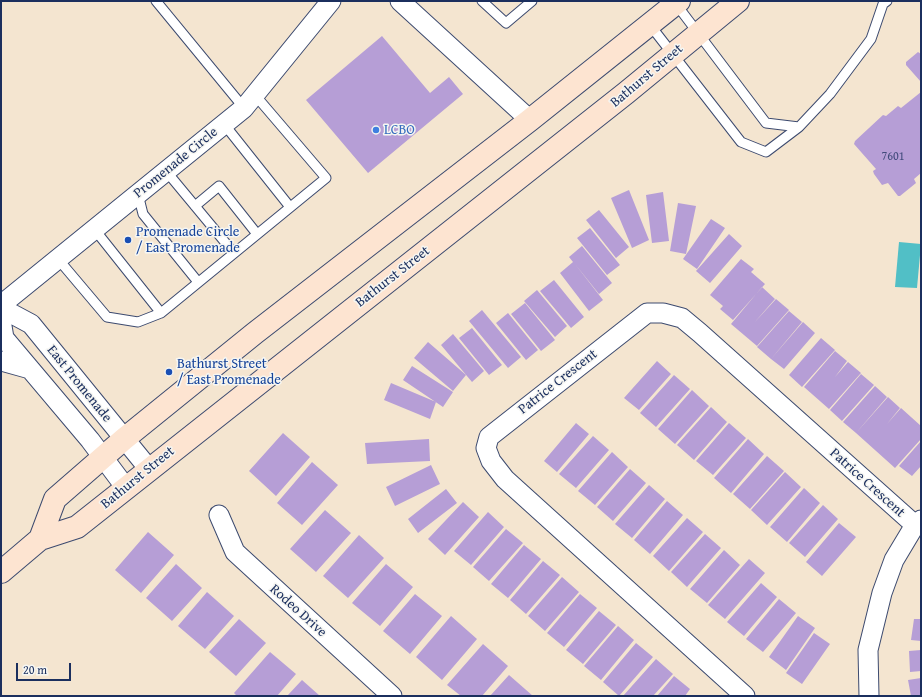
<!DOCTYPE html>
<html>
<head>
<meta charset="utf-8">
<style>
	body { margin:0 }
	#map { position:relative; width:922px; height:697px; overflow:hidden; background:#f4e5d0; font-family:"Gentium Book Plus",serif }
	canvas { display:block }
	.frame { position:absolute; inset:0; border:2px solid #1b2f5e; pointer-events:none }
	.scale { position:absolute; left:16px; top:663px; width:55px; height:18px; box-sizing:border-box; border:2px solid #1b2f5e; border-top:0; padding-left:5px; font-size:12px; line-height:14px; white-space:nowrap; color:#1b2f5e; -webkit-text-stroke:3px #f6f6f2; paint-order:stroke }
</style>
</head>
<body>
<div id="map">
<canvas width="922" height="697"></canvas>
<div class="frame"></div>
<div class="scale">20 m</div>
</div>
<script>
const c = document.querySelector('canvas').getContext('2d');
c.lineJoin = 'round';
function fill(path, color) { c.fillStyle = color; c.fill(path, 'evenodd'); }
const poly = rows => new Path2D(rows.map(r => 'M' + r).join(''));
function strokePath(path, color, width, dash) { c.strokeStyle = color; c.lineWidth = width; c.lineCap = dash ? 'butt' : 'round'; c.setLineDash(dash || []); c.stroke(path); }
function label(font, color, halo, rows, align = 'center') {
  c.font = font + ' "Gentium Book Plus",serif'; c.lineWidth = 3; c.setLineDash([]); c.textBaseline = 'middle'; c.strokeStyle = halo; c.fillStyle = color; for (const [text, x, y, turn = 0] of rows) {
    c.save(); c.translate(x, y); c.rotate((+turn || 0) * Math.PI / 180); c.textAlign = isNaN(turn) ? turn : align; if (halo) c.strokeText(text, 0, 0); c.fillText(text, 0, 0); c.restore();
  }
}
fill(poly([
	[899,242,921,244,917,288,895,287]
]), '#51bfc6');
fill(poly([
	[382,36,430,93,449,77,463,94,368,173,306,100],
	[918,52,921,54,921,82,906,65,906,62],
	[921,92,921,173,914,179,916,183,900,196,898,196,888,183,882,185,874,174,873,171,876,169,854,144,855,141,883,115,886,116,898,106,901,108],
	[629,190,649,240,632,248,611,198],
	[663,192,669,241,652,243,646,195],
	[678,203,696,206,686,254,670,251],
	[599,210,629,247,616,258,586,220],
	[711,219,725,228,697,269,683,259],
	[590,228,620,265,607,275,577,238],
	[729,234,742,246,710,283,696,271],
	[582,246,612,283,599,294,575,264,603,300,589,311,560,273,573,262,569,257],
	[741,259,754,269,751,272,765,284,733,320,720,309,723,306,710,295],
	[554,280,584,317,571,328,540,291],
	[762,287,775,299,754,323,776,299,789,310,757,346,731,324],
	[537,290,567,326,555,337,524,301],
	[525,303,555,340,541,351,511,314],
	[482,310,521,357,508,368,469,321],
	[789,311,802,322,771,359,757,347],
	[508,313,538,350,526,360,496,323],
	[803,322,815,333,784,369,771,359],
	[472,328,502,365,489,375,459,338],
	[453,334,484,371,472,382,441,345],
	[821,338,835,350,802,387,789,375],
	[428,342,466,375,453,391,414,358],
	[835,351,847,361,835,377,848,362,861,373,829,409,804,387],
	[657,361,671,374,639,410,624,398],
	[412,366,453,392,443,407,403,380],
	[861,374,874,385,842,421,830,410],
	[674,375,690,389,656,427,640,413],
	[391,383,436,402,430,419,384,400],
	[875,386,887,397,856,433,843,422],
	[692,390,709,406,675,444,658,429],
	[888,397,900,408,887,424,901,408,921,426,921,439,895,468,856,433],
	[711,407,727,422,694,460,677,445],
	[576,423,589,434,557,472,544,461],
	[729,423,746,438,713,475,696,461],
	[283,433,310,457,276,496,249,471],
	[593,436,609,450,576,488,559,474],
	[429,439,430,461,367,464,365,443],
	[748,439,764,454,731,493,714,478],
	[921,441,921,466,912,476,899,466],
	[612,452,628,467,595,505,578,491],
	[767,456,784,471,750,509,733,494],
	[312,462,338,485,302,525,277,503],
	[431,465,440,484,395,506,386,487],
	[630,469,646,483,613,521,597,507],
	[785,472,801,487,767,525,751,510],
	[649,485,665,499,632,538,615,524],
	[804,488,820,503,787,542,770,527],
	[446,489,457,503,418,533,408,519],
	[667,501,683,515,650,554,634,540],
	[463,502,479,517,445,555,428,539],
	[823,505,838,519,805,557,789,543],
	[325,510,351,533,316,572,290,549],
	[488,512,504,527,471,565,454,551],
	[687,518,703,532,669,571,653,556],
	[839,523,856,537,822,576,806,562],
	[506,529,523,543,489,581,473,567],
	[148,532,174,555,141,593,115,570],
	[705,534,721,548,687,587,671,572],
	[359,535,384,558,348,598,323,576],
	[524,545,541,559,508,598,491,584],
	[724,550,740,565,707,603,690,589],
	[749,559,765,573,725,619,708,605],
	[543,561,560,575,526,614,510,600],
	[176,564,202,588,172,621,146,598],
	[386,564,413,587,380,626,352,603],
	[562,577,579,592,545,631,528,616],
	[761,583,777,597,744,636,727,622],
	[207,592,234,616,205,649,178,626],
	[415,594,442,616,410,654,383,631],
	[580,594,597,608,564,647,547,633],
	[779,599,796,613,763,652,746,639],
	[599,611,616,625,583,664,566,650],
	[451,616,477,639,442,680,416,657],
	[798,616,815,628,786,670,769,657],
	[239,619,266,643,236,676,209,652],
	[914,619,921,619,921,641,911,640],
	[618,626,634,640,601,680,584,666],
	[814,633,830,644,802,684,786,673],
	[636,643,653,657,619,696,603,682],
	[483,644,508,666,482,696,461,696,447,685],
	[921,650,921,671,910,672,909,651],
	[270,652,296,674,277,696,237,696,234,693],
	[656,659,673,674,653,696,623,696],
	[509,675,533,696,490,696],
	[674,676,690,689,685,696,657,696],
	[921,678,921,696,911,696,908,680],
	[302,680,320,696,287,696]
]), '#b69ed6');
const lane = poly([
	[156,1,244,108],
	[482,1,506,23,532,1],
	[676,4,766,123,799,127],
	[650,25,741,142,766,152,799,127,830,94,871,39,883,4,887,1],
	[224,124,290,207],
	[166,171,234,253],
	[138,194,143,214,198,282],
	[195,206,219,186,257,234],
	[95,230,161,313],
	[58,259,107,317,138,322,161,313,326,178,255,95]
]);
const street = poly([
	[400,1,530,120],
	[1,305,244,108,331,1],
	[1,308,31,324,149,469],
	[1,320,4,338,90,440,126,488],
	[1,361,30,369],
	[219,515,235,552,392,696],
	[745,696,505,479,491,461,486,448,489,437,647,313,663,313,682,318,700,333,915,525],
	[869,696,868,650,882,593,894,560,915,525,921,520]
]);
const secondary = poly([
	[40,539,55,499,124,439,255,333,530,120,679,1],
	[1,572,40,539,77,527,626,93,738,1]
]);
strokePath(lane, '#3c4a6f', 11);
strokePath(street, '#3c4a6f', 21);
strokePath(secondary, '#3c4a6f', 24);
strokePath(lane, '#fff', 9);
strokePath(street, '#fff', 19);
strokePath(secondary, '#fde4d1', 22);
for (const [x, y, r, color] of [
	[376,130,4,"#3f7fe0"],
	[128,240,4,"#1a4fb4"],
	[169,372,4,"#1a4fb4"]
]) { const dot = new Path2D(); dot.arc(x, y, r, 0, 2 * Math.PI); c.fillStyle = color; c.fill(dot); strokePath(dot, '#f6f6f2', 1.5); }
label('12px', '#424b7c', null, [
	["7601",893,157]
]);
label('14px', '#1b2f5e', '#f6f6f2', [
	["Bathurst Street",647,76,-40],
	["Promenade Circle",176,163,-39],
	["Bathurst Street",393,277,-38],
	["Patrice Crescent",558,382,-38],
	["East Promenade",79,384,51],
	["Bathurst Street",138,478,-39],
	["Patrice Crescent",867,483,42],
	["Rodeo Drive",298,611,42]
]);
label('14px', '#366cbe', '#f6f6f2', [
	["LCBO",384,130]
], 'left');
label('14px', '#164399', '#f6f6f2', [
	["Promenade Circle",136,232],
	["/ East Promenade",136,248],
	["Bathurst Street",177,364],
	["/ East Promenade",177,380]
], 'left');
</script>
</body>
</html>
